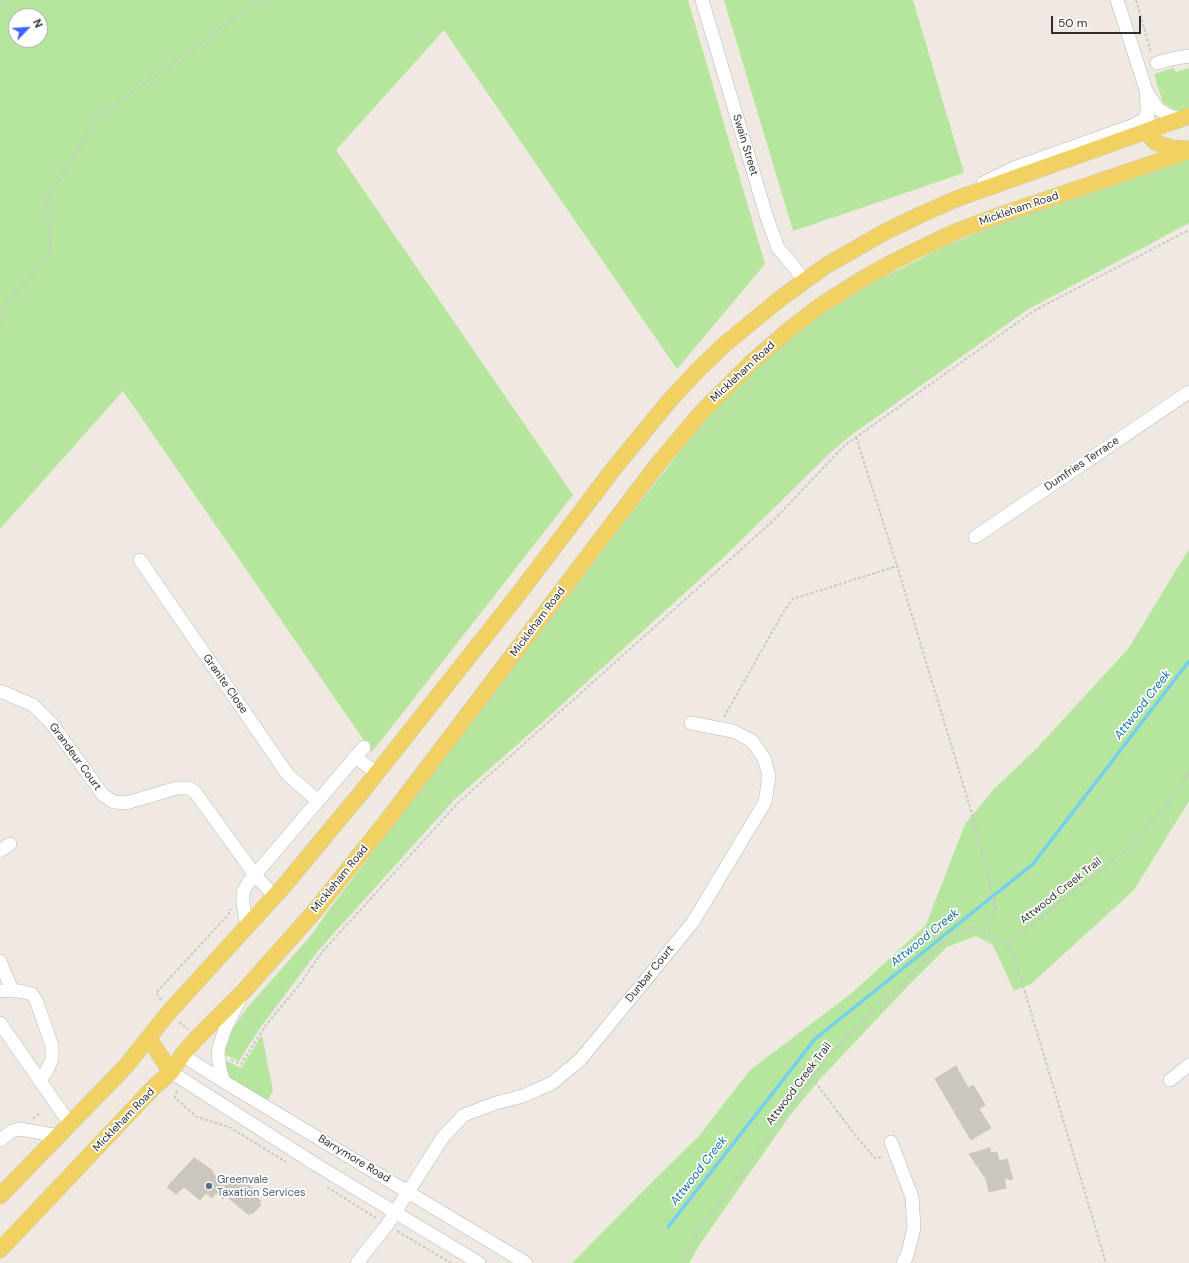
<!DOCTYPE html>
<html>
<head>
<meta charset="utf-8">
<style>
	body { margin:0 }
	#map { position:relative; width:1189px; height:1263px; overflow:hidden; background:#efe9e1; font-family:"DM Sans",sans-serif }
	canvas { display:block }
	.north { position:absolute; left:8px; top:8px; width:40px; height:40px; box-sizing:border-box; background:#fff; border:1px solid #ababab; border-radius:50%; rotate:65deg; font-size:11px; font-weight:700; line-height:16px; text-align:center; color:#2e2e2e }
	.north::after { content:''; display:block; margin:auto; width:14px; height:18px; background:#4264fb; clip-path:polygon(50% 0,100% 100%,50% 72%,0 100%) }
	.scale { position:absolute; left:1051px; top:16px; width:90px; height:18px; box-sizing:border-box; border:2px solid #2e2e2e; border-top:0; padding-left:5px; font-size:12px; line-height:14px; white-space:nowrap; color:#2e2e2e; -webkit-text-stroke:3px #fff; paint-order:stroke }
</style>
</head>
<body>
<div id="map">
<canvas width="1189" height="1263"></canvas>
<div class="north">N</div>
<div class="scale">50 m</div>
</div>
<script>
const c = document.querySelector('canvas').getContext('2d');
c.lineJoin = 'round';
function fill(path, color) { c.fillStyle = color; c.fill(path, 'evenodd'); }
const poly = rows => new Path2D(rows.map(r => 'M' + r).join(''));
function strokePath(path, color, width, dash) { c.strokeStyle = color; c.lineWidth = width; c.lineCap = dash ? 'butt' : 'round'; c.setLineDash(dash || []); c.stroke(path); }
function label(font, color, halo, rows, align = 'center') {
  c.font = font + ' "DM Sans",sans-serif'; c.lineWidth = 3.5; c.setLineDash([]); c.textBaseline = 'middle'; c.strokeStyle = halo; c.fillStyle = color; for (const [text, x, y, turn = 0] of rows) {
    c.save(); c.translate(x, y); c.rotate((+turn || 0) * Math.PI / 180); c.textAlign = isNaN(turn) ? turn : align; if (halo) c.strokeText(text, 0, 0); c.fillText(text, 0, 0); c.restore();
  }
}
fill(poly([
	[0,0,688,0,765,264,677,369,444,30,336,150,573,495,372,752,123,391,0,529],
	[16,16,40,16,40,40,16,40],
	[724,0,913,0,964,173,793,231],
	[1173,68,1176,72,1189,68,1189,111,1182,114,1163,103,1154,74],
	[1189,159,1189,223,1027,310,854,433,831,452,722,559,534,730,454,800,317,952,260,1028,239,1061,224,1054,232,1030,247,1008,309,938,331,907,631,514,696,431,737,387,774,352,820,316,876,281,950,244,997,225,1067,201],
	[1189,549,1189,801,1134,890,1031,984,1014,991,993,945,976,936,947,947,907,987,820,1079,791,1114,700,1244,689,1263,572,1263,654,1180,699,1136,750,1070,852,993,926,925,965,824,994,789,1037,748,1128,649],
	[262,1035,273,1091,267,1101,229,1077,225,1069,223,1059,241,1068]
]), '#b6e59e');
strokePath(poly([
	[668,1227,815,1039,1033,864,1189,661]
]), '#75cff0', 3.5);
const building = poly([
	[956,1066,968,1088,973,1085,985,1105,979,1109,991,1128,971,1140,935,1079,956,1066],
	[990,1148,991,1153,997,1152,999,1161,1007,1159,1013,1180,1004,1178,1006,1188,989,1192,986,1179,969,1154,990,1148],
	[194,1158,213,1171,212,1172,221,1183,228,1176,235,1181,239,1176,256,1192,255,1193,257,1194,255,1196,261,1201,259,1203,261,1205,252,1214,250,1213,249,1215,226,1196,223,1199,216,1193,212,1198,206,1193,200,1200,184,1187,176,1194,167,1187,194,1158]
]);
fill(building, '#cbc7bf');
strokePath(building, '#cbc5ba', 1);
const minor = poly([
	[702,0,767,218,778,248,794,267,804,281],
	[1117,0,1146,90,1148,119],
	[1157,63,1171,59,1189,56],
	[1147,92,1158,109,1170,116,1182,119],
	[983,183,1016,167,1134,125,1144,119,1147,115,1147,110],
	[975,537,1189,392],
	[140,560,288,775,318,801],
	[0,691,33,705,52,724,103,795,114,802,126,803,177,788,189,788,195,792,255,875,275,897],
	[355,757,377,773],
	[0,851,10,844],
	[247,927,243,904,243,892,248,883,364,747],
	[0,961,12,990],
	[0,991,12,990,24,992,32,994,36,1000,52,1046,52,1059,46,1072,40,1080],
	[0,1023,70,1124],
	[182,1055,223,1081,526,1263],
	[171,1072,315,1164,479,1263],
	[1170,1080,1189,1065],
	[223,1081,220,1068,218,1055,219,1047,225,1029,240,999],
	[0,1140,12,1131,20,1129,59,1136],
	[891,1142,912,1197,914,1228,907,1256,903,1263],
	[357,1263,387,1225,443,1137,464,1115,496,1103,523,1096,552,1083,580,1060,693,922,765,802,769,776,764,758,752,741,733,731,691,723]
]);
const major = poly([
	[1150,130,1152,139,1157,143,1171,148,1187,149],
	[149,1039,171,1072],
	[0,1196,126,1066,169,1012,283,887,365,788,517,596,615,467,670,400,698,370,725,344,781,298,827,265,885,232,920,215,956,199,1189,116],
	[0,1250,155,1086,171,1072,182,1055,196,1039,243,992,314,912,386,822,658,464,700,414,750,364,790,329,820,306,861,280,893,262,919,249,955,232,992,218,1189,151]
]);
strokePath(minor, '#b4b7c1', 14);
strokePath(major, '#c9c9c9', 17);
strokePath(poly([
	[1136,0,1151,52],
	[0,324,5,305,51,253,47,199,97,118,246,10,265,0],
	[856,437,897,566],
	[724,717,784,611,793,599,897,566,970,807,996,909,983,932],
	[1007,944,1013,952,1106,1263],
	[161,1000,156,993,228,915,231,909],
	[179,1022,188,1029],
	[231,1060,241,1064,266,1025,301,983,322,952,458,803,774,520,845,445,1035,310,1189,230],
	[812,1078,855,1135,875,1158,883,1157],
	[177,1091,175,1094,175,1098,197,1117,229,1127,286,1162],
	[33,1119,40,1113],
	[327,1187,376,1218],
	[397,1231,451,1263],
	[683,1263,699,1231,832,1051,892,995,942,943,972,927,1007,944,1131,846,1177,793,1189,772]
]), '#c9c9c9', 2, [3, 2]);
strokePath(minor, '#fff', 13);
strokePath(major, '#f2d163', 16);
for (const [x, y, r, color] of [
	[209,1186,4,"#5c6f8a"]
]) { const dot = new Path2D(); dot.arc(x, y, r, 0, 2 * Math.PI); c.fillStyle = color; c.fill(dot); strokePath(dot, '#fff', 1.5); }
label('11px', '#2e2e2e', '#fff', [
	["Swain Street",745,145,73],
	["Mickleham Road",1019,209,-19],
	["Mickleham Road",743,372,-43],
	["Dumfries Terrace",1082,464,-34],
	["Mickleham Road",538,622,-53],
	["Granite Close",225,684,55],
	["Grandeur Court",75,757,54],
	["Mickleham Road",340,879,-51],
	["Attwood Creek Trail",1061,891,-38],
	["Dunbar Court",650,974,-51],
	["Attwood Creek Trail",799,1084,-53],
	["Mickleham Road",124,1120,-46],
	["Barrymore Road",354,1159,31]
]);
label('11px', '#4e5e75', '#fff', [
	["Greenvale",217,1180],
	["Taxation Services",217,1193]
], 'left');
label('italic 12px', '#0d6fa3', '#fff', [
	["Attwood Creek",1143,705,-52],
	["Attwood Creek",925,938,-39],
	["Attwood Creek",699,1171,-52]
]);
</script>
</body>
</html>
